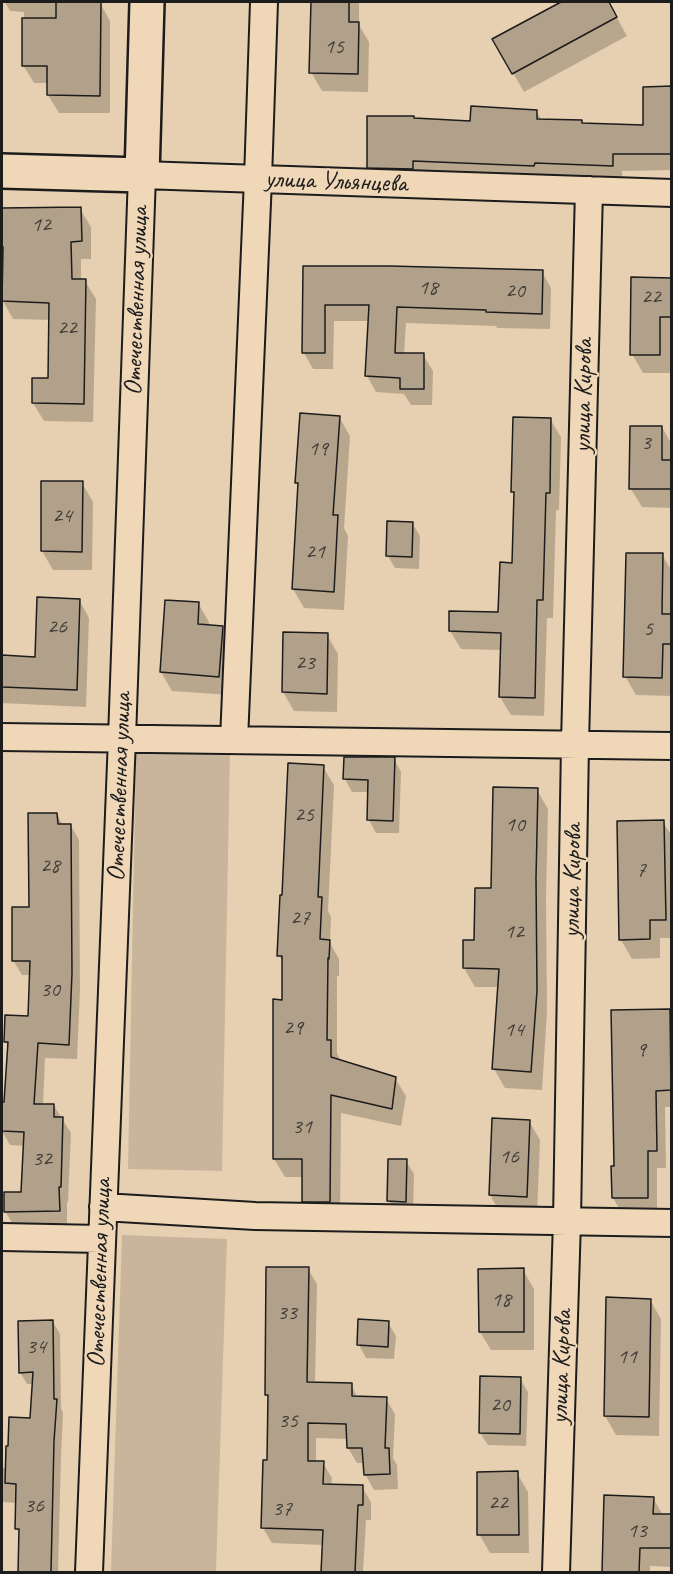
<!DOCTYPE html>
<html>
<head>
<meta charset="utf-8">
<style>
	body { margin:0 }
	#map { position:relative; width:673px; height:1574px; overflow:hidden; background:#e7d0b1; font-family:Caveat,sans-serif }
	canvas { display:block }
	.frame { position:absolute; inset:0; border:3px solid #1c1c1c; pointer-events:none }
</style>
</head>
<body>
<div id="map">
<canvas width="673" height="1574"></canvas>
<div class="frame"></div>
</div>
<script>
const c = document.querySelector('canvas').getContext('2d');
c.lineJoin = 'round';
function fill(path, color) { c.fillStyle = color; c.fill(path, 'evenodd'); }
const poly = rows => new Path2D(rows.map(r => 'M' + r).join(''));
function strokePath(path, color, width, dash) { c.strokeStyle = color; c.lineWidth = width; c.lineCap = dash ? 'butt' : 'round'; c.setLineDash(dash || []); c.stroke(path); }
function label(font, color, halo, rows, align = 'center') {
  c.font = font + ' Caveat,sans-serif'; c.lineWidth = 4.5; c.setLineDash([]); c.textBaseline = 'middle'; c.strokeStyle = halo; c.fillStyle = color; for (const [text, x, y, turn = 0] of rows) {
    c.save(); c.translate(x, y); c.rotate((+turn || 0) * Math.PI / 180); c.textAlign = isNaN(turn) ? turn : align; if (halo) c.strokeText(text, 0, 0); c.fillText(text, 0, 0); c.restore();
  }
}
fill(poly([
	[136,749,230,751,222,1171,128,1169],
	[122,1235,227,1239,216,1572,111,1572]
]), '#c9b59b');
fill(poly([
	[5,2,100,3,110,21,110,113,59,113,48,95,48,83,34,83,23,65,24,12,10,11],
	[312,2,359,2,359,25,369,42,368,92,322,91,311,72],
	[564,2,608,2,627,36,524,92,494,39],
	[672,106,672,170,622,171,622,183,378,184,368,167,471,122,536,111,542,120,581,121,583,124,645,127],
	[2,209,80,209,91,227,91,259,81,259,81,280,85,281,96,299,93,422,44,421,33,403,49,380,51,320,13,319,3,301],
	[304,267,542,272,551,288,550,329,497,328,496,326,406,323,404,355,423,355,433,371,432,405,411,405,404,394,376,392,367,376,370,321,334,321,333,369,313,369,304,353],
	[672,279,672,336,670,336,670,373,643,373,632,354],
	[339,417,350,436,344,528,348,536,344,610,304,608,293,589,300,488,296,482],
	[550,419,561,437,559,510,556,510,553,618,547,618,544,716,511,715,500,697,502,650,461,649,450,631,500,614,513,565,515,496,513,492],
	[662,427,672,445,672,508,642,507,631,489],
	[82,483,93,502,92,570,53,570,42,551],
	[412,523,420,536,419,569,395,568,388,556],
	[662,555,672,571,672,696,636,695,625,676],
	[79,600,89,618,86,707,2,703,2,655,36,658],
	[198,603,209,622,209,627,222,628,233,646,230,695,172,691,161,672],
	[327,635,338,654,337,712,294,711,283,692],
	[394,759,401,772,399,833,376,833,369,820,369,792,352,792,345,779],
	[323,767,334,785,328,911,331,917,330,943,339,959,339,976,337,976,337,1053,341,1062,395,1078,406,1096,401,1126,341,1113,340,1220,314,1220,303,1201,303,1177,285,1177,274,1159,283,1001,284,964,279,955],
	[537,790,548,809,546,897,547,1011,542,1090,505,1088,494,1069,499,987,475,987,464,968],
	[57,814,63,826,71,826,79,840,80,989,77,1059,45,1058,43,1106,54,1106,71,1133,68,1202,67,1202,67,1226,14,1226,5,1211,23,1194,25,1146,10,1145,2,1131,2,1104,6,1104,9,1047,5,1041,29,1017,31,975,22,975,13,960,30,909],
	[663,822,672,836,672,938,660,938,660,958,632,959,621,940],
	[672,1011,672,1107,665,1107,666,1168,657,1168,657,1214,623,1215,613,1198,615,1167,613,1012],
	[529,1121,540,1140,537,1215,501,1214,490,1195],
	[406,1161,414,1174,413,1214,396,1214,389,1201],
	[308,1269,317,1284,315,1384,351,1385,358,1398,386,1399,395,1414,393,1458,397,1465,398,1489,374,1490,365,1474,365,1463,357,1463,348,1448,348,1439,316,1438,316,1463,323,1463,332,1478,331,1486,362,1487,371,1502,371,1520,366,1520,363,1572,323,1572,324,1545,272,1543,263,1528,268,1462,269,1400,266,1395],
	[523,1270,534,1289,534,1350,491,1350,480,1332],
	[650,1300,661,1319,659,1436,616,1435,605,1416],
	[53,1322,60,1334,61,1408,63,1413,61,1455,58,1572,20,1572,20,1534,17,1529,17,1503,2,1502,2,1468,7,1468,31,1419,33,1384,27,1384,20,1372],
	[388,1323,396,1336,394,1359,366,1358,359,1345],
	[520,1379,528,1392,526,1446,488,1445,480,1433],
	[517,1473,528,1492,529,1553,490,1553,479,1534],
	[605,1497,653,1498,663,1515,672,1516,672,1567,650,1566,650,1572,603,1572]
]), '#0003');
const building = poly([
	[56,2,101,2,100,96,47,95,47,66,22,66,22,18,56,18,56,2],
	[311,2,349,2,349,22,359,22,358,74,309,73,311,2],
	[561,2,609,2,617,17,512,74,492,39,561,2],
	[672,86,672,154,613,154,613,166,535,163,534,166,413,161,413,169,367,168,367,116,414,116,414,118,470,121,471,106,537,110,537,119,582,120,582,123,643,125,643,87,672,86],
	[81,207,82,241,71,242,72,279,86,279,84,404,32,403,32,378,48,378,49,303,2,301,3,247,2,247,2,208,81,207],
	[303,266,390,266,543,270,542,314,486,312,486,310,397,307,395,353,424,353,424,389,400,389,400,378,365,376,369,305,325,305,325,353,302,353,303,266],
	[631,277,672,278,672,317,660,317,660,355,630,355,631,277],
	[300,413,340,416,333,515,338,515,334,592,292,589,298,483,295,483,300,413],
	[513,417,551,418,550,493,546,493,543,600,537,600,535,698,499,697,501,633,449,631,449,611,498,612,500,562,512,563,514,492,511,492,513,417],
	[630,426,662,426,662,460,672,460,672,489,629,489,630,426],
	[41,481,83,481,82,552,41,551,41,481],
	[387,521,413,522,412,557,386,556,387,521],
	[626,553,663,553,662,614,672,614,672,644,663,644,662,678,623,677,626,553],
	[37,597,80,599,77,690,2,687,2,655,35,657,37,597],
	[165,600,199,602,198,624,223,626,219,677,160,672,165,600],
	[283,632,328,633,327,694,282,692,283,632],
	[344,757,395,757,393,821,367,820,368,780,343,779,344,757],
	[288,763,324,765,318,897,322,897,320,939,330,940,329,959,328,958,327,1040,331,1040,331,1057,396,1077,392,1109,331,1095,330,1202,302,1202,302,1159,273,1159,273,999,282,1000,282,956,277,956,280,895,282,895,288,763],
	[493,787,538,788,536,878,537,991,531,1072,492,1069,499,969,463,968,463,940,474,940,475,888,491,888,493,787],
	[28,813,57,813,58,824,71,824,72,973,69,1045,38,1043,34,1104,54,1104,54,1117,63,1117,61,1187,59,1187,60,1211,4,1212,4,1192,21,1192,24,1132,2,1131,2,1102,4,1102,8,1042,4,1042,5,1015,28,1016,30,961,12,961,12,907,29,907,28,813],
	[664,820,666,920,650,920,650,939,619,940,617,821,664,820],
	[670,1009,671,1090,656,1091,657,1151,648,1151,648,1198,612,1198,611,1166,614,1166,611,1010,670,1009],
	[492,1118,530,1120,527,1197,489,1195,492,1118],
	[388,1159,407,1159,406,1202,387,1201,388,1159],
	[266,1267,309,1267,307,1382,352,1383,352,1396,387,1397,385,1448,389,1448,390,1474,364,1475,362,1448,347,1448,346,1424,308,1423,308,1461,324,1461,323,1484,363,1485,363,1505,358,1505,355,1572,321,1572,323,1530,261,1528,263,1460,267,1460,268,1395,265,1395,266,1267],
	[524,1268,524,1332,479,1332,478,1269,524,1268],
	[606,1297,651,1299,649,1417,604,1416,606,1297],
	[358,1319,389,1321,388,1347,357,1345,358,1319],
	[53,1320,54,1399,57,1399,54,1441,51,1572,18,1572,19,1529,15,1529,16,1484,5,1483,6,1446,8,1446,9,1417,30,1418,33,1372,19,1373,18,1321,53,1320],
	[480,1376,521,1377,520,1434,479,1433,480,1376],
	[518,1471,519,1535,477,1535,477,1472,518,1471],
	[604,1495,654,1497,653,1514,672,1514,672,1548,640,1548,639,1572,602,1572,604,1495]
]);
fill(building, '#b1a18a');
strokePath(building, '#1c1c1c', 1.5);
const street = poly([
	[2,737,672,746],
	[234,740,258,179,264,2],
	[103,1207,255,1216,672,1223],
	[2,1237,101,1239],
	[89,1572,122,738,142,175,672,193],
	[556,1572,567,1221,575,744,589,190]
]);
const secondary = poly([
	[2,171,142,175,147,2]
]);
strokePath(street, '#1c1c1c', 30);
strokePath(secondary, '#1c1c1c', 38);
strokePath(street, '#efd7b7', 26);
strokePath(secondary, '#efd7b7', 33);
label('22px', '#413d38', null, [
	["15",334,47],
	["12",41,225],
	["18",428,288],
	["20",515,291],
	["22",651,297],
	["22",67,328],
	["3",646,443],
	["19",318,449],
	["24",62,516],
	["21",315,552],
	["26",57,627],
	["5",648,629],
	["23",305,663],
	["25",304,815],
	["10",515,825],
	["28",50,866],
	["7",641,870],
	["27",300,918],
	["12",514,932],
	["30",50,990],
	["29",293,1028],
	["14",514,1030],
	["9",641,1050],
	["31",302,1127],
	["16",509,1157],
	["32",42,1159],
	["18",501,1300],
	["33",287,1313],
	["34",36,1347],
	["11",627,1357],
	["20",500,1405],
	["35",288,1421],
	["22",498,1503],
	["36",34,1506],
	["37",282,1509],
	["13",637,1531]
]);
label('26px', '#1c1c1c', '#efd7b7', [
	["улица Ульянцева",336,182,2],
	["Отечественная улица",137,301,-88],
	["улица Кирова",584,396,-89],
	["Отечественная улица",120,787,-88],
	["улица Кирова",573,881,-89],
	["Отечественная улица",100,1273,-88],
	["улица Кирова",562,1367,-88]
]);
</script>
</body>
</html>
